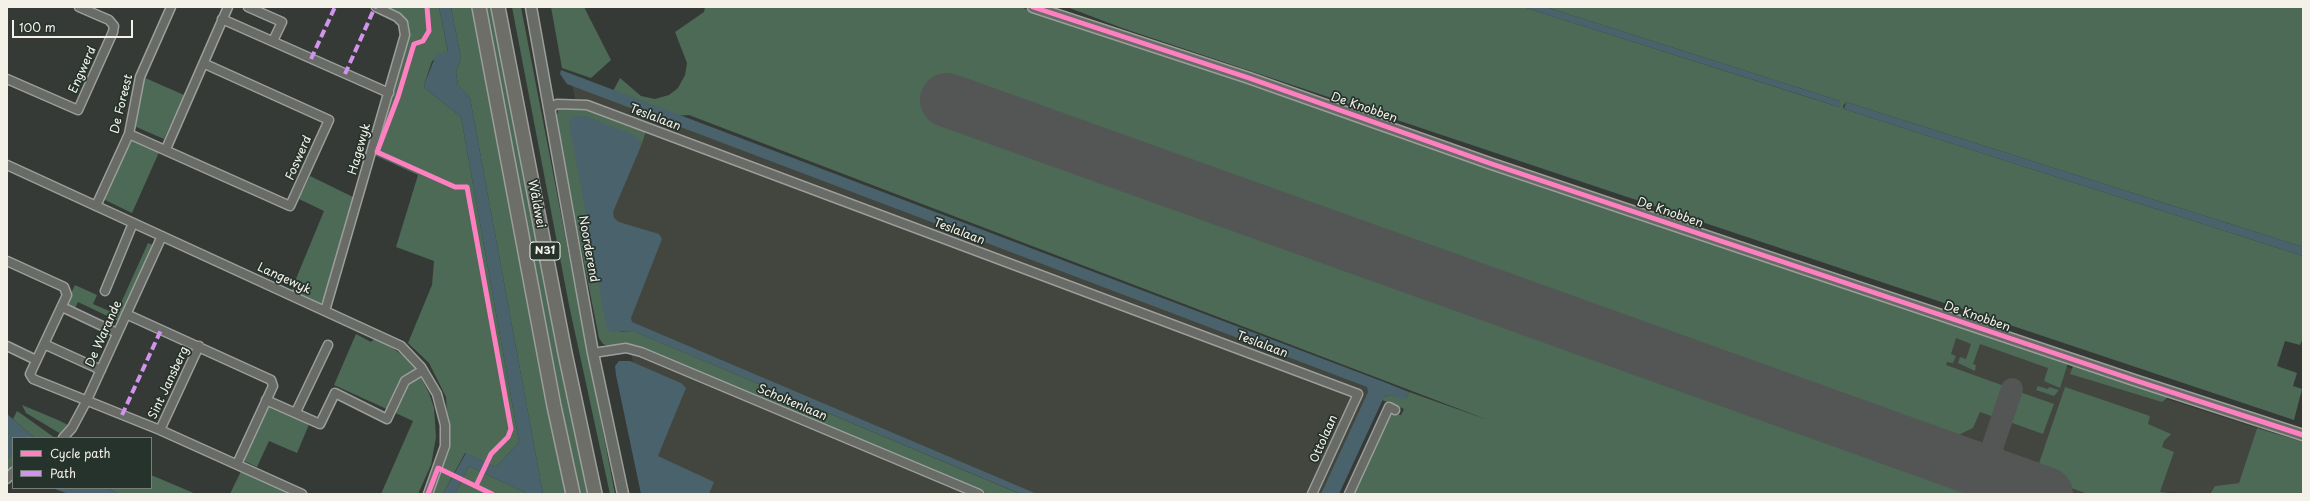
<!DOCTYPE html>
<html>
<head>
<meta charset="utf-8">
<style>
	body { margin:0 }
	#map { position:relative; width:2310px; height:501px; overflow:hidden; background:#363a37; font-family:"Playpen Sans",sans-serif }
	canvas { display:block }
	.frame { position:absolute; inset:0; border:8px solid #f4f1e8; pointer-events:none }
	.legend { position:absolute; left:12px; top:437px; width:140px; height:52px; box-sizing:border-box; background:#26332d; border:1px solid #787f78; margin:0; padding:5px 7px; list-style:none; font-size:12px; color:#f4f1e8 }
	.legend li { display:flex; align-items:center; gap:8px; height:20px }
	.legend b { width:20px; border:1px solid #787f78 }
	.scale { position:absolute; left:12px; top:20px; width:121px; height:18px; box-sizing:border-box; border:2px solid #f4f1e8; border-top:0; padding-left:5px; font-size:12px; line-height:14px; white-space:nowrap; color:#f4f1e8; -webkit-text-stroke:3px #26332d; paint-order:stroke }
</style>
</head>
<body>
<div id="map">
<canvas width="2310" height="501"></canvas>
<div class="frame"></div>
<ul class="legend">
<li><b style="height:5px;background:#ff80c0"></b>Cycle path</li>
<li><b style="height:5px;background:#d193ec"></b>Path</li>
</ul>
<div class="scale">100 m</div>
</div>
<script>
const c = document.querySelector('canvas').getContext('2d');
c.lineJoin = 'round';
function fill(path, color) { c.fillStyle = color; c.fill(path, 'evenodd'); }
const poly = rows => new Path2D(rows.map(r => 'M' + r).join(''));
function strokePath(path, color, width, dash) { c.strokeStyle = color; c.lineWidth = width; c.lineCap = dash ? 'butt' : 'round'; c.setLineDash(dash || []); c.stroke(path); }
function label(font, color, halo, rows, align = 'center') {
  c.font = font + ' "Playpen Sans",sans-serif'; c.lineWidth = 3.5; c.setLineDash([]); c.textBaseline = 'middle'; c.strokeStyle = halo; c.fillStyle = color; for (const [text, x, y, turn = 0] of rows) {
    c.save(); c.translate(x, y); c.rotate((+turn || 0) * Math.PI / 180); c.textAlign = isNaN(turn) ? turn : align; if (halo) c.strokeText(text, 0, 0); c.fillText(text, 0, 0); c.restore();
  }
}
fill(poly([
	[722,7,2067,367,2257,428,2239,483,2215,486,2210,494,2161,492,2159,494,1683,494,689,115],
	[571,80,1380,388,1332,494,662,494]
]), '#43453f');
fill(poly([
	[386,7,439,7,448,52,432,61,424,85,425,88,461,117,519,442,496,467,465,453,443,494,433,494,449,450,446,397,429,363,408,343,432,285,434,261,396,247,418,175,372,154,403,50,399,15],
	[451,7,474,7,567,494,543,494,470,98,458,85,456,72,461,58],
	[485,7,494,7,593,494,579,494],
	[512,7,521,7,615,494,610,494,569,305],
	[551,7,584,7,611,60,591,78,562,68],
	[705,7,1020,7,1871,294,2068,363,2060,388,2044,381,2048,368,1980,344,1973,364,1976,365,1975,371,1958,363,1960,357,1966,359,1971,344,1956,338,1951,354,1956,356,1953,363,1947,362,1946,365,2010,388,2000,419,1980,412,1973,428,1950,439,952,84,941,116,1997,494,1353,494,1387,418,1393,414,1401,415,1404,409,1382,400,1384,397,1390,395,1406,398,1409,392,1488,420,689,115,673,116,612,93,620,78,641,96,655,99,669,95,678,88,685,75,687,63,675,32,704,12],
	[1067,7,1523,7,1839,107,1840,101,1546,7,2303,7,2303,247,1846,102,1843,106,1844,109,2303,256,2303,338,2300,345,2285,341,2277,366,2297,373,2293,386,2302,389,2294,420,1122,28],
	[143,77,184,95,164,139,134,126],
	[557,104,590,109,646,131,641,146,640,141,585,116,620,332,633,331,1020,494,989,494,642,348,623,345,608,346,603,344,599,338,578,232,556,117,558,112],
	[131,138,160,150,132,213,103,199],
	[310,176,355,198,323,306,291,291,324,211,299,199],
	[148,243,155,246,120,322,78,302,75,308,66,304,75,285,97,295,93,304,116,314],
	[356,334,371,342,376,337,401,354,416,368,429,393,434,408,436,437,431,465,418,494,381,494,413,421,334,385],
	[2078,363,2168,395,2167,398,2162,402,2070,374,2073,366],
	[2038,386,2048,389,2049,387,2059,390,2054,396,2036,390],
	[2065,387,2150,416,2148,424,2171,434,2164,441,2162,447,2174,452,2160,492,2180,494,2088,494,2035,475],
	[2014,390,2054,404,2043,434,2004,420],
	[22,405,58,420,68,425,61,434,26,413],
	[269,405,310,422,297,453,269,441,257,467,244,461],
	[17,411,20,413,55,438,35,438,13,419],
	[2257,428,2303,442,2303,494,2210,494,2215,486,2239,483],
	[13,454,13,466,7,472,7,459],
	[469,466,528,494,455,494],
	[242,469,296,494,230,494],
	[151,475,196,494,119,494,107,488,151,488]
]), '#4c6a56');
fill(poly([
	[439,7,451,7,461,58,456,72,458,85,470,98,543,494,528,494,469,466,455,494,443,494,466,453,496,467,519,442,461,117,425,88,424,85,436,55,448,51],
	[1523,7,1546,7,1840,101,1840,105,1839,107,1811,98],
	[561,70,1384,382,1409,392,1406,398,1402,399,1390,395,1384,397,1339,494,1321,494,1368,392,1367,387,567,84,560,74],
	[1846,102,2303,247,2303,256,1844,109],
	[576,116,585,116,634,135,640,141,641,146,613,212,614,218,619,222,659,234,662,239,631,318,632,322,1037,494,1021,494,633,331,612,332,607,329,569,122,571,118],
	[619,361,630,361,681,383,686,388,658,456,714,482,709,494,641,494,616,375,615,366],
	[7,414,35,438,13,438,13,454,7,459],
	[52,488,107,488,119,494,66,493]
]), '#49626b');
strokePath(poly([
	[1984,472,2012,389]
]), '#535654', 22);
strokePath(poly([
	[947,100,2046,494]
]), '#535654', 54);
const minor = poly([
	[248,7,282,22,273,41],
	[222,19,389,93],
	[7,79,78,110,113,32,114,26,109,20,79,7],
	[550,108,557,104,587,105,1358,394,1312,494],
	[129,134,290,206,329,120,205,64],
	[166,149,228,7],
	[7,165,401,346,421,367,437,394,445,425,445,446,428,494],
	[96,206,129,134,140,77,171,7],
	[7,261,64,287,67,295,30,374,33,379,160,430,302,494],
	[105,291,133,223],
	[62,307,117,333],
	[325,311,405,35,403,23,397,17,376,7],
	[126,314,271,380,273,386,237,464],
	[44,344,101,370],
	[7,346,36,360],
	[593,353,626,348,641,352,979,494],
	[266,400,320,424,335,393,387,419,405,381,423,370],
	[296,412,328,345],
	[160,430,199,346],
	[63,438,72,428,87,400,162,236],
	[7,479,13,472],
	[1349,494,1389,407,1395,410]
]);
const tertiary = poly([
	[531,7,593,353,623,494],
	[1033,7,1249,78,1492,164,2134,380,2303,435]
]);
const trunk = poly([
	[479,7,554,406,573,494],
	[498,7,565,353,595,494]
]);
strokePath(minor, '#9c9e9b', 11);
strokePath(tertiary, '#9c9e9b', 13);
strokePath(trunk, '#9c9e9b', 16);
strokePath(minor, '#686b66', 8);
strokePath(tertiary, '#686b66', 10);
strokePath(trunk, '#6e6e68', 13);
strokePath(poly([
	[311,59,335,7],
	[345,74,375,7],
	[122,415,161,330]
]), '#d193ec', 4, [8, 4]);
strokePath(poly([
	[427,7,429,31,423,41,414,44,398,97,377,152,455,187,467,187,511,429,508,437,491,454,476,486],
	[1033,7,1249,78,1492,164,2134,380,2303,435],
	[428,494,438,468,492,494]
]), '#ff80c0', 5);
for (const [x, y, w] of [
	[545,251,30]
]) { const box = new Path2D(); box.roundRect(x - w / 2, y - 9, w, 18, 3); c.fillStyle = '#26332d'; c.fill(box); strokePath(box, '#f4f1e8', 1); }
label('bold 11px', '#f4f1e8', null, [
	["N31",545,251]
]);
label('12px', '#f4f1e8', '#26332d', [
	["Engwerd",83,70,-66],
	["De Foreest",122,104,-76],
	["De Knobben",1364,108,19],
	["Teslalaan",655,118,21],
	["Hagewyk",360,149,-74],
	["Foswerd",299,158,-66],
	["Wâldwei",536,204,79],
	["De Knobben",1670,213,19],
	["Teslalaan",959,232,21],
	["Noorderend",588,249,80],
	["Langewyk",284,279,25],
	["De Knobben",1977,317,19],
	["De Warande",104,334,-66],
	["Teslalaan",1262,345,21],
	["Sint Jansberg",169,383,-65],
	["Scholtenlaan",792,403,23],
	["Ottolaan",1324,439,-66]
]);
</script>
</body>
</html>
